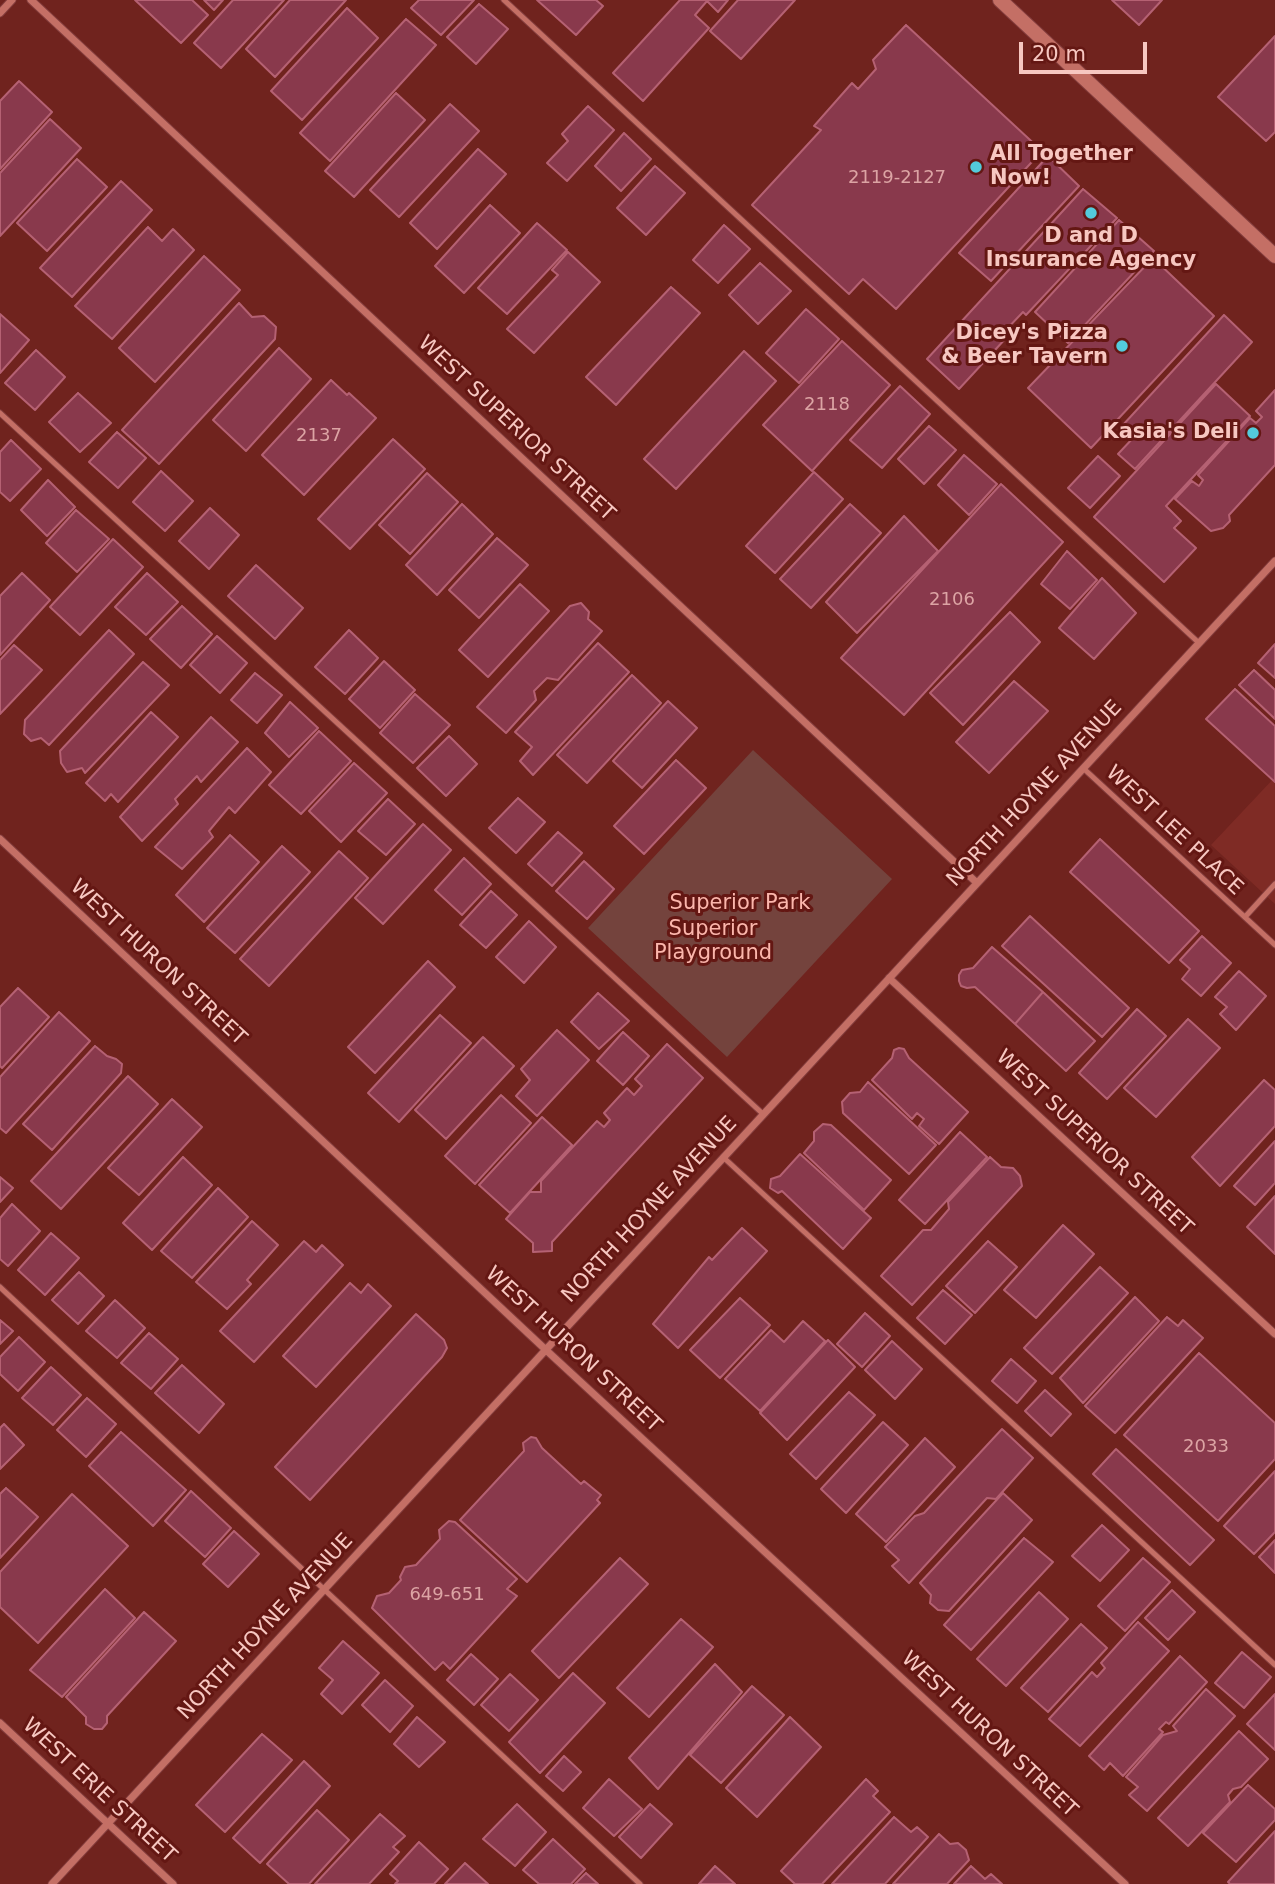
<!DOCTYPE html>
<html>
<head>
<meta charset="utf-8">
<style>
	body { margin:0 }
	#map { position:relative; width:1275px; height:1884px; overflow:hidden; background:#70231e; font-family:"DejaVu Sans",sans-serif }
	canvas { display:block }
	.scale { position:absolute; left:1019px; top:42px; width:128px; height:32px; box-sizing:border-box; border:4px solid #f7c7c1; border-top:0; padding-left:9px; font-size:21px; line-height:24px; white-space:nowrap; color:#f7c7c1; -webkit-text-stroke:5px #641713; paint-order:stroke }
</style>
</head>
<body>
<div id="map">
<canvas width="1275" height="1884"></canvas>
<div class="scale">20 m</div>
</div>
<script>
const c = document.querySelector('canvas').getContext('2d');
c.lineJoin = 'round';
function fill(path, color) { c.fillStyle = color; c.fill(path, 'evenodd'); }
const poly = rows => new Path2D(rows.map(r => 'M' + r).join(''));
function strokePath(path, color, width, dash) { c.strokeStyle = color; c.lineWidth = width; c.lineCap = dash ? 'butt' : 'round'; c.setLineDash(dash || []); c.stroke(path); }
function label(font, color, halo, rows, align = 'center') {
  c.font = font + ' "DejaVu Sans",sans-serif'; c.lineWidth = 6; c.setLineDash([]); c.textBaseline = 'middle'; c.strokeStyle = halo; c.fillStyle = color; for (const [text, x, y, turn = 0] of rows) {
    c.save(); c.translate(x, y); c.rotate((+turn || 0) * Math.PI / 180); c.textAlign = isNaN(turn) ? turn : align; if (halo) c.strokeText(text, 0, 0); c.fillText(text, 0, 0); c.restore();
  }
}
fill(poly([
	[1275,777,1275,904,1211,845]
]), '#7f2b25');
fill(poly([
	[753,750,892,879,727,1057,588,928]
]), '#74433d');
const building = poly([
	[135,0,192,0,208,15,181,43,135,0],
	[204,0,223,0,214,10,204,0],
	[233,0,284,0,221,68,194,43,233,0],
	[290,0,346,0,275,77,246,49,290,0],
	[419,0,474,0,441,35,411,8,419,0],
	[537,0,596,0,603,6,576,35,537,0],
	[680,0,728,0,718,12,707,1,695,15,709,28,643,101,613,73,680,0],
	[738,0,795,0,741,59,710,31,738,0],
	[1112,0,1162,0,1139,25,1112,0],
	[479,4,508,29,476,64,447,37,479,4],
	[347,8,378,38,302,120,271,91,347,8],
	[406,19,436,45,330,161,300,133,406,19],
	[906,25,1042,151,896,309,863,279,849,294,752,205,821,130,814,126,852,83,858,89,876,69,873,60,906,25],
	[1275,36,1275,132,1266,141,1218,97,1275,36],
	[19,81,52,112,0,169,0,101,19,81],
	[396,93,425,120,354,197,325,171,396,93],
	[450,104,479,131,399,217,370,190,450,104],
	[588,106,614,130,567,181,547,163,568,141,562,134,588,106],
	[50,119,81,148,0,236,0,173,50,119],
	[624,133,651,159,621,191,595,166,624,133],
	[478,149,506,174,437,249,410,223,478,149],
	[1048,156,1079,186,991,281,959,253,1048,156],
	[77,159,107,187,47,251,17,223,77,159],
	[655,166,685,193,646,235,617,208,655,166],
	[121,181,152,210,72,297,40,268,121,181],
	[1083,189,1117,218,1026,315,1023,312,1003,333,1007,337,959,389,927,359,1083,189],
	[490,205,520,233,464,293,435,266,490,205],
	[1119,220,1154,251,1068,343,1035,312,1119,220],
	[537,223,567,250,507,314,478,288,537,223],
	[724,225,750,249,718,283,693,260,724,225],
	[148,227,162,241,173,229,194,250,112,339,75,306,148,227],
	[568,252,600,282,534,353,507,329,558,275,552,270,568,252],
	[204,256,240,290,155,382,119,348,204,256],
	[1153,258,1214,316,1091,448,1028,388,1153,258],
	[760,263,791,291,758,324,729,295,760,263],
	[671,287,700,313,616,405,586,377,671,287],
	[239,303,252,317,264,316,276,327,275,339,159,464,122,430,239,303],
	[806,309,839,339,799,383,766,353,806,309],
	[0,314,29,340,0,373,0,314],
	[1224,315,1252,342,1135,469,1118,454,1134,437,1122,426,1224,315],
	[842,341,890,385,812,471,763,425,842,341],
	[279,348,311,379,246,451,213,420,279,348],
	[36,350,65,377,35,410,5,383,36,350],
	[744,351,776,381,676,489,644,459,744,351],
	[331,380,347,395,349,393,376,418,304,495,262,455,331,380],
	[1216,384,1250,416,1166,506,1181,521,1174,528,1196,548,1164,582,1094,517,1216,384],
	[900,386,930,414,882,468,850,440,900,386],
	[1275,390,1275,465,1229,515,1230,521,1223,528,1211,531,1175,499,1192,481,1199,486,1203,480,1198,475,1250,418,1256,423,1262,417,1256,411,1275,390],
	[78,393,111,423,80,452,49,422,78,393],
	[929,426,956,450,924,484,898,459,929,426],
	[117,432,146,458,118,488,89,462,117,432],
	[393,439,425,469,350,549,318,519,393,439],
	[11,440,41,469,10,501,0,492,0,452,11,440],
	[964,455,997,484,969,515,938,485,964,455],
	[1098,456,1120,476,1090,508,1068,488,1098,456],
	[161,471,193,501,165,531,133,502,161,471],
	[814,472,843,499,775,573,746,546,814,472],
	[427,473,458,502,410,554,379,525,427,473],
	[48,480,75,507,47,536,21,510,48,480],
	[1001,484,1063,542,904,715,841,658,1001,484],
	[462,504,493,534,437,595,406,565,462,504],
	[850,504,881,533,811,608,780,579,850,504],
	[210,508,239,535,209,569,179,541,210,508],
	[76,510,109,539,77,572,46,543,76,510],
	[904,516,938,551,857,633,826,602,904,516],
	[497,538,528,565,479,618,449,590,497,538],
	[113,539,143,567,80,635,50,607,113,539],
	[1067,551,1097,580,1070,609,1041,584,1067,551],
	[256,565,303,608,275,639,228,596,256,565],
	[22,573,50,600,0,655,0,596,22,573],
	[147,573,178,602,146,635,115,607,147,573],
	[1102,578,1136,613,1094,659,1059,628,1102,578],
	[520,584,549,611,488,677,459,650,520,584],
	[581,603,589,612,588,619,602,631,558,680,547,678,534,691,536,700,506,733,477,707,570,606,581,603],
	[182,606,212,634,181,668,150,639,182,606],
	[1010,612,1040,642,963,725,930,693,1010,612],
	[109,630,134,654,49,745,41,738,31,741,24,734,25,720,109,630],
	[349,630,378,658,345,694,315,667,349,630],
	[217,636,247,663,220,693,190,665,217,636],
	[598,643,629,672,533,775,520,761,532,747,515,732,598,643],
	[1275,644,1275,678,1258,663,1275,644],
	[14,645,42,670,0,714,0,660,14,645],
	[384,661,415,690,380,728,349,699,384,661],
	[143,662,169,685,85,773,82,768,67,772,61,763,60,751,143,662],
	[1254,670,1275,690,1275,719,1239,685,1254,670],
	[255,673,282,695,257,723,231,700,255,673],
	[632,675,661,703,587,783,557,755,632,675],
	[1014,681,1048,711,989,773,956,742,1014,681],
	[1235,689,1275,726,1275,782,1206,719,1235,689],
	[415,694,450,725,413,763,380,733,415,694],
	[668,701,697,728,642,788,613,761,668,701],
	[290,702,318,728,289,757,265,733,290,702],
	[151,712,178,737,118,802,111,794,105,801,86,783,151,712],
	[211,717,238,742,201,782,197,776,175,799,178,804,142,841,120,817,211,717],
	[319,731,351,761,301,814,269,785,319,731],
	[449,736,477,764,446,796,417,768,449,736],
	[247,748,271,772,235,813,229,807,209,831,213,837,182,869,155,847,247,748],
	[676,760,706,788,644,854,614,826,676,760],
	[354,763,387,793,341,842,309,811,354,763],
	[518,798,545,822,516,853,489,828,518,798],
	[388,799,415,824,386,855,358,831,388,799],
	[423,824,451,850,383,924,355,898,423,824],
	[558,832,582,853,552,886,528,864,558,832],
	[230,835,259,862,204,922,176,895,230,835],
	[1100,839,1199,931,1169,963,1070,872,1100,839],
	[282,846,310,872,235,953,207,928,282,846],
	[339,851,368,878,269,986,240,959,339,851],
	[464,858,491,884,462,915,435,890,464,858],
	[584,861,614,889,587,919,556,891,584,861],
	[491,891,517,915,486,948,460,925,491,891],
	[1030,916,1129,1008,1102,1037,1002,946,1030,916],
	[529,921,556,947,524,983,496,957,529,921],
	[1202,936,1231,963,1201,996,1182,979,1190,969,1180,960,1202,936],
	[992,947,1043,992,1015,1024,975,987,967,988,961,986,959,981,959,975,962,970,973,968,992,947],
	[428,961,455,987,375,1073,348,1047,428,961],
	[1239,971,1266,996,1236,1030,1220,1014,1227,1007,1215,997,1239,971],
	[18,988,49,1017,2,1068,0,1066,0,1007,18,988],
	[1043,992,1095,1041,1066,1071,1015,1024,1043,992],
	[598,993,629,1021,599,1049,571,1022,598,993],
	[1137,1009,1166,1036,1107,1099,1079,1073,1137,1009],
	[59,1012,90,1041,6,1133,0,1128,0,1077,59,1012],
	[440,1015,471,1043,399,1122,368,1093,440,1015],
	[1188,1019,1220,1048,1156,1117,1124,1088,1188,1019],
	[557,1030,589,1060,537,1116,516,1096,530,1080,521,1069,557,1030],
	[623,1032,649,1056,623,1085,597,1061,623,1032],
	[483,1037,514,1066,446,1139,415,1110,483,1037],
	[667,1044,703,1078,552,1242,552,1251,533,1252,533,1243,506,1219,530,1192,541,1192,541,1181,597,1121,604,1127,610,1120,604,1113,627,1088,634,1095,642,1086,635,1079,667,1044],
	[95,1046,107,1056,116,1059,122,1064,121,1073,52,1150,23,1124,95,1046],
	[899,1048,904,1049,909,1058,968,1112,939,1144,919,1126,924,1119,917,1113,912,1119,872,1080,892,1058,894,1050,899,1048],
	[128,1076,158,1104,61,1209,31,1181,128,1076],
	[1264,1080,1275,1090,1275,1126,1220,1186,1192,1157,1264,1080],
	[868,1082,936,1145,909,1174,843,1113,842,1102,850,1093,860,1092,868,1082],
	[501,1095,531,1123,475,1184,445,1156,501,1095],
	[172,1099,202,1127,139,1195,108,1168,172,1099],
	[542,1117,572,1145,510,1213,479,1185,542,1117],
	[823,1124,831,1125,891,1180,864,1210,804,1153,814,1141,814,1132,823,1124],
	[960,1132,987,1157,925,1224,899,1200,960,1132],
	[1275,1141,1275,1183,1255,1205,1234,1186,1275,1141],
	[800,1154,871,1218,843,1249,782,1191,778,1193,770,1188,771,1179,780,1176,800,1154],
	[183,1157,212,1185,152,1250,123,1223,183,1157],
	[990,1157,1001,1167,1013,1168,1020,1176,1022,1186,912,1305,881,1276,923,1230,931,1230,949,1209,948,1202,990,1157],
	[0,1177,13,1188,0,1202,0,1177],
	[218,1188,248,1217,192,1278,161,1251,218,1188],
	[1275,1196,1275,1254,1247,1227,1275,1196],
	[12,1204,40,1231,8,1266,0,1259,0,1218,12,1204],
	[252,1221,278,1245,247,1280,251,1284,227,1309,196,1282,252,1221],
	[1063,1225,1094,1254,1036,1318,1004,1290,1063,1225],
	[742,1228,767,1251,678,1348,653,1324,709,1257,712,1260,742,1228],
	[51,1233,79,1258,45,1295,18,1270,51,1233],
	[304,1241,316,1252,322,1245,343,1265,254,1362,220,1331,304,1241],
	[988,1241,1017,1267,975,1313,946,1286,988,1241],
	[1100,1267,1128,1293,1052,1374,1024,1348,1100,1267],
	[79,1272,104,1296,78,1324,52,1300,79,1272],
	[350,1283,361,1293,368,1284,391,1306,316,1387,283,1356,350,1283],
	[943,1290,972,1315,945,1344,917,1318,943,1290],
	[1135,1297,1159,1321,1083,1403,1060,1378,1135,1297],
	[740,1298,770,1325,720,1378,690,1350,740,1298],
	[115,1300,145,1328,117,1358,86,1331,115,1300],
	[865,1313,890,1336,862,1367,837,1344,865,1313],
	[416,1314,444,1340,447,1348,442,1357,310,1500,275,1467,416,1314],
	[1167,1317,1178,1326,1183,1320,1203,1338,1115,1433,1085,1406,1167,1317],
	[0,1320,13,1331,0,1344,0,1320],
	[803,1321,825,1341,760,1411,725,1379,771,1330,784,1342,803,1321],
	[149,1333,178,1359,151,1389,121,1363,149,1333],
	[19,1337,45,1362,18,1391,0,1374,0,1357,19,1337],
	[828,1340,855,1367,787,1440,760,1413,828,1340],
	[892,1341,922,1369,895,1399,865,1370,892,1341],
	[1199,1353,1275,1423,1275,1459,1218,1521,1124,1435,1199,1353],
	[1011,1359,1036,1381,1017,1403,992,1381,1011,1359],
	[182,1365,224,1404,199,1433,155,1393,182,1365],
	[51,1367,81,1395,53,1425,22,1398,51,1367],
	[1045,1390,1071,1414,1051,1436,1025,1411,1045,1390],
	[849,1392,875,1415,816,1479,790,1454,849,1392],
	[87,1398,116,1424,86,1457,57,1430,87,1398],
	[883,1422,908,1445,846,1513,821,1489,883,1422],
	[4,1424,24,1445,0,1469,0,1428,4,1424],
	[1002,1429,1033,1458,996,1499,987,1498,909,1583,892,1566,899,1560,885,1547,915,1516,924,1513,1002,1429],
	[121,1432,186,1490,153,1526,89,1466,121,1432],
	[531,1437,536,1438,542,1448,581,1484,584,1481,601,1495,597,1500,600,1503,527,1582,460,1520,524,1451,523,1443,531,1437],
	[925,1438,955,1467,886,1542,856,1514,925,1438],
	[1116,1449,1214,1540,1190,1565,1093,1474,1116,1449],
	[1275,1471,1275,1532,1254,1554,1224,1526,1275,1471],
	[6,1488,38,1517,0,1558,0,1494,6,1488],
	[191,1491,231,1528,205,1557,165,1521,191,1491],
	[1003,1493,1032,1520,949,1611,938,1610,930,1603,931,1595,920,1583,1003,1493],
	[72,1494,128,1546,38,1643,0,1607,0,1572,72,1494],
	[449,1521,455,1522,517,1579,507,1589,517,1596,450,1669,443,1662,435,1670,372,1608,377,1596,389,1593,401,1580,400,1577,405,1567,416,1565,440,1539,439,1530,449,1521],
	[1102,1525,1129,1550,1100,1581,1072,1556,1102,1525],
	[234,1531,259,1554,228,1587,203,1564,234,1531],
	[1024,1538,1053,1562,971,1650,944,1625,1024,1538],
	[1275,1540,1275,1573,1259,1557,1275,1540],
	[620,1558,648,1584,559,1678,532,1651,620,1558],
	[1143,1558,1170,1582,1125,1631,1098,1606,1143,1558],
	[105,1589,135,1618,62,1697,30,1670,105,1589],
	[1172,1590,1195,1612,1168,1640,1145,1618,1172,1590],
	[1039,1592,1068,1619,1006,1686,977,1659,1039,1592],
	[144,1612,176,1641,107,1716,107,1723,102,1729,94,1729,86,1724,86,1717,66,1697,144,1612],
	[681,1619,713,1647,649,1717,617,1688,681,1619],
	[1138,1622,1169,1651,1080,1746,1049,1719,1092,1672,1097,1677,1105,1668,1101,1663,1138,1622],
	[1081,1624,1107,1648,1048,1712,1021,1688,1081,1624],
	[343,1641,379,1673,342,1714,321,1694,333,1680,319,1668,343,1641],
	[1242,1652,1271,1677,1244,1708,1215,1683,1242,1652],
	[471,1654,498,1679,474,1705,447,1680,471,1654],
	[1180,1656,1207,1682,1169,1724,1166,1722,1159,1729,1163,1732,1123,1776,1110,1763,1104,1770,1089,1756,1180,1656],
	[715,1664,742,1692,658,1789,629,1758,715,1664],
	[573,1673,605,1703,540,1773,509,1742,573,1673],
	[510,1674,538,1700,509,1731,481,1705,510,1674],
	[385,1680,413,1706,390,1732,362,1705,385,1680],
	[752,1686,784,1715,721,1783,690,1755,752,1686],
	[1206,1689,1235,1716,1147,1811,1129,1795,1138,1787,1126,1777,1163,1735,1177,1731,1173,1726,1206,1689],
	[1275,1694,1275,1750,1247,1724,1275,1694],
	[417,1717,445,1742,419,1767,394,1744,417,1717],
	[790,1717,821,1747,757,1817,726,1788,790,1717],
	[1239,1731,1268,1759,1241,1787,1233,1789,1228,1795,1230,1802,1188,1846,1158,1818,1239,1731],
	[262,1734,292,1760,225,1832,196,1805,262,1734],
	[564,1756,581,1772,563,1791,546,1776,564,1756],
	[304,1761,330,1786,260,1863,233,1838,304,1761],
	[609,1779,642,1809,614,1836,583,1808,609,1779],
	[866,1779,878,1791,873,1796,890,1812,822,1884,795,1884,781,1871,866,1779],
	[1248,1785,1275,1809,1275,1820,1236,1862,1203,1833,1248,1785],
	[517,1804,546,1832,515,1866,483,1839,517,1804],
	[650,1804,672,1824,641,1858,619,1837,650,1804],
	[317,1810,349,1840,309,1884,289,1884,267,1864,317,1810],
	[380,1814,405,1836,393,1847,399,1852,369,1884,315,1884,380,1814],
	[894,1817,911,1832,917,1827,928,1837,885,1884,832,1884,894,1817],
	[1275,1831,1275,1884,1230,1884,1228,1882,1275,1831],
	[939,1834,950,1844,958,1843,966,1850,969,1860,947,1884,893,1884,939,1834],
	[553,1839,585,1869,571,1884,539,1884,523,1870,553,1839],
	[419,1842,448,1869,434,1884,395,1884,398,1881,390,1874,419,1842],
	[465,1863,488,1884,445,1884,465,1863],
	[715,1866,735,1884,699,1884,715,1866],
	[971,1866,985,1879,991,1874,1002,1884,954,1884,971,1866],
	[586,1873,598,1884,575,1884,586,1873]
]);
fill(building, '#89394c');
strokePath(building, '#b56173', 2);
const lane = poly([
	[504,0,1199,643],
	[0,413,763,1114],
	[1083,768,1275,945],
	[1245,917,1275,884],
	[723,1157,1275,1665],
	[0,1287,640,1884]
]);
const street = poly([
	[31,0,977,883],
	[0,13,12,0],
	[0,839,546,1350,1125,1884],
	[889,978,1275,1334],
	[0,1723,173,1884],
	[52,1884,1275,561]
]);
const secondary = poly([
	[1000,0,1275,256]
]);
strokePath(lane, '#833d3d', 7);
strokePath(street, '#833d3d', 9);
strokePath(secondary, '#833d3d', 16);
strokePath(lane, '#c46f65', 5);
strokePath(street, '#c46f65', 7);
strokePath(secondary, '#c46f65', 14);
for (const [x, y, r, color] of [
	[976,167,7,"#53cbdb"],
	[1091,213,7,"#53cbdb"],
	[1122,346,7,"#53cbdb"],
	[1253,433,7,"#53cbdb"]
]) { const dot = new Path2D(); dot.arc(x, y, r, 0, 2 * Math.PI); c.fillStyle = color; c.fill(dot); strokePath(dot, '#641713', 2.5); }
label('18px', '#dca4a4', null, [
	["2119-2127",897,178],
	["2118",827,405],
	["2137",319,436],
	["2106",952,600],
	["2033",1206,1447],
	["649-651",447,1595]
]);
label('bold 21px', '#f7c7c1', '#641713', [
	["All Together",990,155,"left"],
	["Now!",990,179,"left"],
	["D and D",1091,237,"center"],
	["Insurance Agency",1091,261,"center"],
	["Dicey's Pizza",1108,334],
	["& Beer Tavern",1108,358],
	["Kasia's Deli",1239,433]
], 'right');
label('21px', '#f7c7c1', '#641713', [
	["WEST SUPERIOR STREET",516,429,43],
	["NORTH HOYNE AVENUE",1035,794,-47],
	["WEST LEE PLACE",1174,831,43],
	["WEST HURON STREET",158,963,43],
	["WEST SUPERIOR STREET",1094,1143,43],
	["NORTH HOYNE AVENUE",650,1210,-47],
	["WEST HURON STREET",573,1350,43],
	["NORTH HOYNE AVENUE",266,1627,-47],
	["WEST HURON STREET",989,1735,43],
	["WEST ERIE STREET",99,1791,43]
]);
label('21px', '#fbb6ac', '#641713', [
	["Superior Park",740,904],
	["Superior",713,930],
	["Playground",713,954]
]);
</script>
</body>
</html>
